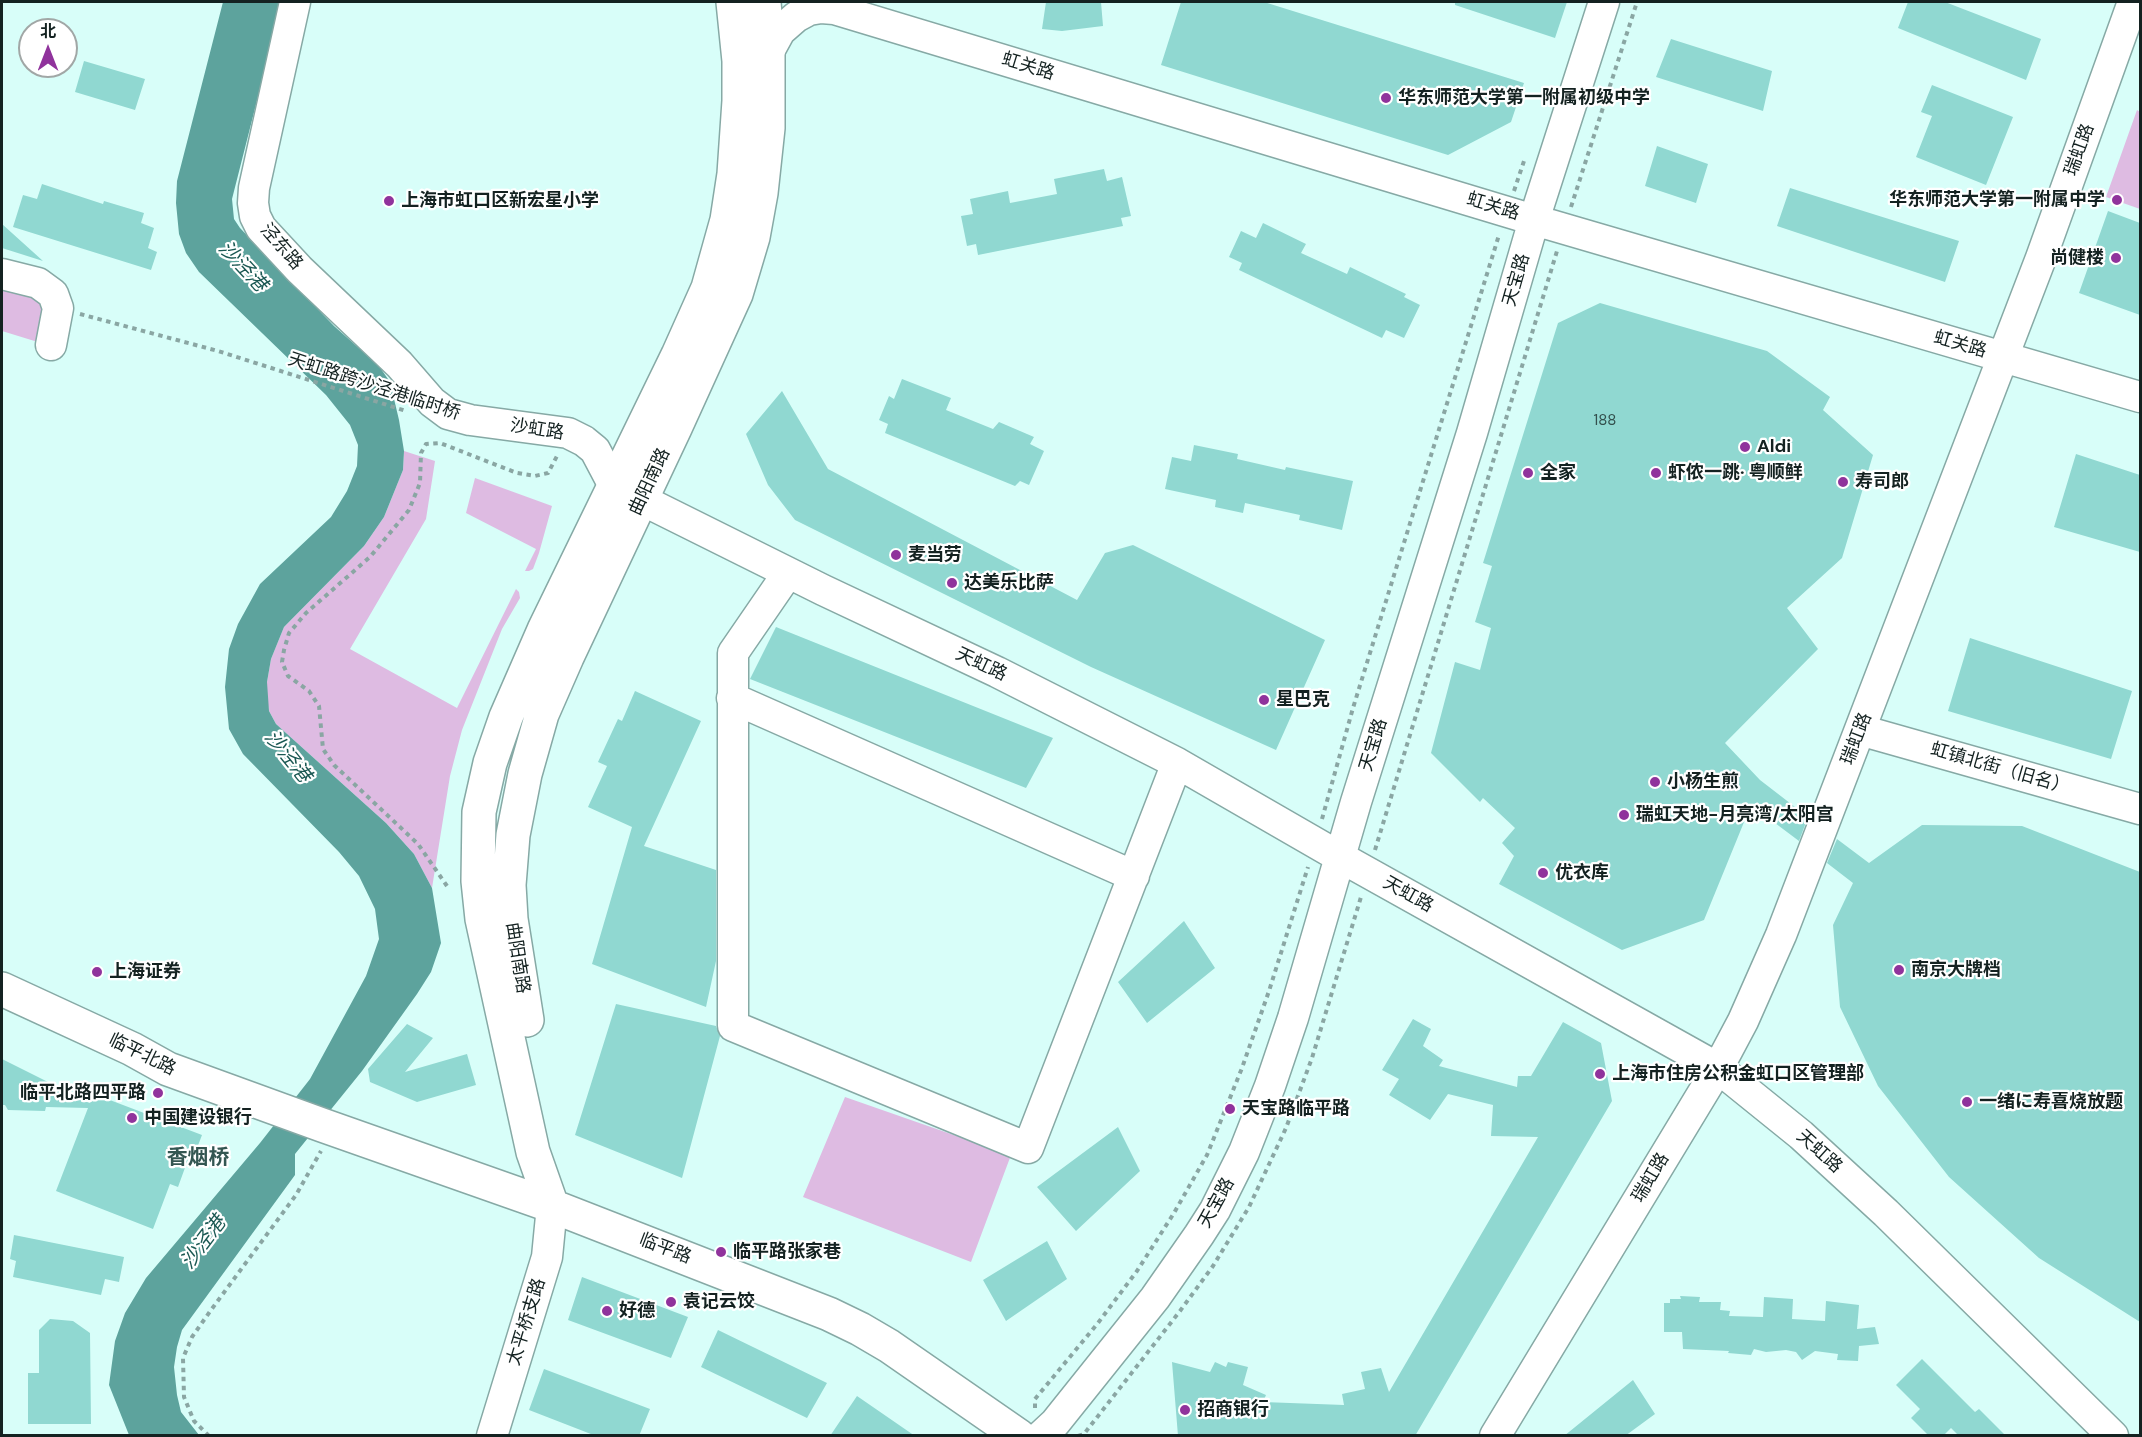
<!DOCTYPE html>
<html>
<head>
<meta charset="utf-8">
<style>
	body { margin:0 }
	#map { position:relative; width:2142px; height:1437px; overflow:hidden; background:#d8fef9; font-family:"DM Sans","Noto Sans SC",sans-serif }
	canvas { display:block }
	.frame { position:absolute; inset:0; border:3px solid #142221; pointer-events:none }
	.north { position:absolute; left:18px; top:18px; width:60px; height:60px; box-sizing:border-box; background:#fff; border:2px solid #a1a7a6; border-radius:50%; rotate:0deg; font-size:16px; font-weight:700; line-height:24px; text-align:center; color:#142221 }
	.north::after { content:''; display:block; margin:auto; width:21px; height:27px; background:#90339c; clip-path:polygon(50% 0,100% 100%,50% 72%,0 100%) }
</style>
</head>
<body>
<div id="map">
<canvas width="2142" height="1437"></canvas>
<div class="frame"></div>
<div class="north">北</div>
</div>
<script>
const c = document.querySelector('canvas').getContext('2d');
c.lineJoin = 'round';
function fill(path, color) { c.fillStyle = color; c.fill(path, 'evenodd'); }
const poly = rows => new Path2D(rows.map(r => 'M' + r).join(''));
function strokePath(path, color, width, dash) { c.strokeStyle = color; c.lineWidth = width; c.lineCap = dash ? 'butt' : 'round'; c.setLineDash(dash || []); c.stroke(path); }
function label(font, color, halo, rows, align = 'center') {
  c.font = font + ' "DM Sans","Noto Sans SC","Noto Sans JP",sans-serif'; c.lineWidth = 4.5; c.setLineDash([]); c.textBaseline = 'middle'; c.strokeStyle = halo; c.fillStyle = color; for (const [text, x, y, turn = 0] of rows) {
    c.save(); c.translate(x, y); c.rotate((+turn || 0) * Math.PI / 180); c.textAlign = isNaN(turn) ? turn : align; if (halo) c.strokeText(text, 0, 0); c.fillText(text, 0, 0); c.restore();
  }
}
fill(poly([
	[2137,110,2140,112,2140,209,2106,197],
	[2,280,47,304,41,343,2,331],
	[404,451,435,461,426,519,350,649,457,708,516,589,519,592,520,598,502,629,462,730,450,776,432,888,414,854,386,823,276,724,269,711,267,699,267,682,271,659,284,627,364,546,384,517,403,470],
	[475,478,552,506,539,553,533,569,529,571,525,571,536,549,466,513],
	[845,1097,1011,1155,971,1262,803,1197]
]), '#debbe2');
fill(poly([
	[223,2,282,2,232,199,234,219,240,228,334,326,379,366,390,382,399,420,404,451,403,470,384,517,364,546,284,627,271,659,267,682,269,711,276,724,386,823,414,854,432,888,441,943,431,972,417,994,362,1071,295,1154,295,1175,182,1330,177,1347,174,1367,177,1395,181,1412,199,1435,129,1435,109,1385,115,1341,125,1313,146,1278,260,1143,310,1079,366,976,379,939,375,909,359,876,339,852,243,754,229,729,225,687,229,649,238,624,260,584,331,517,347,491,357,466,358,445,350,425,326,395,199,272,186,253,179,234,176,203,177,181]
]), '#5da39d');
fill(poly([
	[1046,2,1101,2,1103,26,1062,31,1042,29],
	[1181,2,1264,2,1524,83,1511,122,1448,155,1161,65],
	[1455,2,1567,2,1555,38,1455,5],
	[1908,2,1945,2,2041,39,2026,80,1898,28],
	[1671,39,1772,71,1763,111,1656,77],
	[84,61,145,79,135,110,75,92],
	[1932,85,2013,117,1986,185,1916,157,1932,116,1921,112],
	[1657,146,1708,164,1696,203,1645,186],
	[1104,169,1107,181,1122,177,1131,216,1121,218,1123,226,978,255,976,244,967,246,961,216,973,214,970,199,1008,191,1010,203,1057,194,1054,179],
	[42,184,103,204,104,201,144,213,141,223,154,228,148,248,157,252,151,270,13,227,23,195,37,199],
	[1790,188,1959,241,1945,282,1777,226],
	[2108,211,2140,223,2140,315,2079,293],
	[1263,223,1306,244,1301,253,1347,274,1350,267,1406,294,1404,297,1420,305,1404,338,1386,330,1382,338,1239,270,1242,263,1229,257,1241,231,1256,238],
	[2,224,43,261,2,248],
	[1600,303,1767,351,1830,397,1823,410,1873,455,1842,558,1787,608,1818,649,1725,743,1760,780,1808,817,1799,841,1751,805,1704,920,1622,950,1499,884,1514,856,1502,843,1515,828,1483,798,1480,802,1431,753,1455,662,1480,670,1491,628,1475,622,1492,566,1483,563,1558,323],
	[902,379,951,398,946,410,993,429,999,422,1034,437,1030,444,1044,451,1029,485,1020,481,1015,486,885,433,888,424,879,420,889,396,894,399],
	[782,391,828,469,1077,600,1105,553,1133,545,1325,640,1276,750,1091,667,795,520,768,485,746,434],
	[1194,445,1238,454,1237,459,1285,470,1286,467,1353,481,1342,530,1299,520,1300,515,1245,503,1243,513,1215,507,1216,500,1165,489,1172,457,1191,461],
	[2076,454,2140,475,2140,552,2054,527],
	[776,627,1053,738,1026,788,750,679],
	[1970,638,2132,691,2111,759,1948,711],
	[635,691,701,721,644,846,716,870,716,961,706,1007,592,964,632,827,588,807,607,766,598,762,618,719,622,721],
	[1922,825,2022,826,2140,872,2140,1322,2039,1258,1949,1177,1878,1086,1840,1007,1833,925,1853,883,1827,863,1837,839,1869,863],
	[1184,921,1215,968,1147,1023,1118,982],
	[616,1004,716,1026,720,1036,682,1178,575,1135],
	[1413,1019,1431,1029,1423,1046,1443,1060,1439,1066,1517,1087,1518,1076,1531,1076,1563,1022,1601,1043,1612,1101,1415,1436,1178,1436,1172,1362,1210,1372,1215,1362,1226,1367,1228,1362,1248,1367,1243,1385,1266,1395,1263,1402,1344,1405,1342,1394,1365,1389,1361,1372,1381,1368,1389,1392,1538,1137,1491,1136,1493,1105,1448,1094,1430,1120,1389,1095,1399,1079,1382,1070],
	[407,1024,433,1038,405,1072,467,1054,476,1085,417,1102,370,1082,368,1069],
	[2,1059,90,1103,94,1094,202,1135,194,1156,190,1154,178,1187,170,1184,153,1229,56,1191,88,1108,46,1107,45,1111,8,1110,5,1105,2,1105],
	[1118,1127,1140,1171,1076,1231,1037,1187],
	[14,1235,124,1257,119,1282,105,1279,101,1295,13,1277,16,1261,10,1259],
	[1047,1241,1067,1279,1006,1321,983,1280],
	[582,1277,688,1317,671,1358,568,1320],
	[1680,1296,1700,1297,1699,1302,1721,1302,1720,1310,1730,1311,1729,1316,1763,1317,1764,1297,1793,1299,1792,1319,1825,1321,1826,1301,1859,1305,1857,1329,1875,1327,1879,1344,1859,1346,1858,1361,1837,1360,1838,1354,1815,1351,1802,1360,1796,1352,1786,1350,1766,1352,1754,1349,1751,1355,1728,1353,1729,1351,1683,1349,1682,1332,1664,1332,1664,1303,1670,1303,1670,1299,1681,1299],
	[50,1319,73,1321,90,1333,91,1424,28,1424,28,1373,39,1373,39,1330],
	[718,1330,827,1383,807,1418,701,1367],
	[1922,1359,1975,1412,1979,1409,2006,1436,1959,1436,1951,1428,1943,1436,1929,1436,1911,1418,1920,1409,1896,1385],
	[544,1369,650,1409,639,1436,596,1436,529,1410],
	[1633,1380,1655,1414,1625,1436,1564,1436],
	[857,1396,915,1436,830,1436]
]), '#90d8d1');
const minor = poly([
	[295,2,254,188,253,203,255,216,261,228,299,269,399,364,432,402,448,414,470,420,568,433,584,441,595,450,614,486,823,590,997,672,1177,763,1340,857,1718,1068,1801,1135,1886,1213,2113,1436],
	[768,53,780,31,796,17,809,10,821,8,834,9,1534,220,2140,397],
	[2,274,38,283,53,294,58,308,51,345],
	[788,573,733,653,733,1026,1028,1148,1177,763],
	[732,698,1134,876],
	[1860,730,2140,809],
	[492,1436,547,1257,552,1206],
	[1041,1436,1055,1423,1155,1298,1199,1235,1215,1210,1244,1152,1270,1086,1293,1018,1356,802,1472,433,1534,220,1604,2],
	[1495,1436,1718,1068,1743,1021,1781,935,2041,258,2133,2]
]);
const major = poly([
	[2,989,132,1049,168,1069,322,1125,552,1206,829,1314,860,1329,889,1346,1019,1436],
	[527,1020,511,919,509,885,513,835,525,774,542,714,567,657,675,428,736,294,753,237,761,193,768,128,768,53,764,2],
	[552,1206,533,1152,482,919,478,881,479,812,490,763,506,717,544,630,678,355,708,288,727,220,734,174,739,101,739,61,733,2]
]);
strokePath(minor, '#86a9a5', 33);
strokePath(major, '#86a9a5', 36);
strokePath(poly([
	[1514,191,1525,158],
	[1571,207,1637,2],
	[80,314,218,351,406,411],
	[1322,819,1353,708,1499,235],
	[1375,850,1557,251],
	[447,886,418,844,334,765,323,749,319,706,309,691,288,676,282,662,284,650,289,633,306,613,370,557,409,510,420,483,421,453,426,444,440,443,517,473,535,476,548,473,557,456],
	[1035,1408,1035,1399,1098,1323,1137,1271,1174,1213,1207,1155,1242,1068,1269,991,1308,867],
	[209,1436,194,1421,184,1397,183,1358,192,1337,211,1310,296,1195,321,1151],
	[1078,1436,1084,1434,1180,1311,1213,1266,1249,1207,1286,1128,1312,1058,1361,897]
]), '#8aa6a3', 4, [4.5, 4.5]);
strokePath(minor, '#fff', 30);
strokePath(major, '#fff', 33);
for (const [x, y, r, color] of [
	[1386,98,6,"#90339c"],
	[2117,200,6,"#90339c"],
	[389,201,6,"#90339c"],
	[2116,258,6,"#90339c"],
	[1745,447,6,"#90339c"],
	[1528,473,6,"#90339c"],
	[1656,473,6,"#90339c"],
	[1843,482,6,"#90339c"],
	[896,555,6,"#90339c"],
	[952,583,6,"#90339c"],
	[1264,700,6,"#90339c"],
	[1655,782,6,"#90339c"],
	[1624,815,6,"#90339c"],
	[1543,873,6,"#90339c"],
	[1899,970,6,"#90339c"],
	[97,972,6,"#90339c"],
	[1600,1074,6,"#90339c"],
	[158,1093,6,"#90339c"],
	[1967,1102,6,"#90339c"],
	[1230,1109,6,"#90339c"],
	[132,1118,6,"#90339c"],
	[721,1252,6,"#90339c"],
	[671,1302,6,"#90339c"],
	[607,1311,6,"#90339c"],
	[1185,1410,6,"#90339c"]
]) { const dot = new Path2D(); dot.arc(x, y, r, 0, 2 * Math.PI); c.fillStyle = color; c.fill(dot); strokePath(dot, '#fff', 2); }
label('15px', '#33504d', null, [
	["188",1605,421]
]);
label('18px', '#142221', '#fff', [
	["虹关路",1028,67,17],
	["瑞虹路",2080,150,-70],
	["虹关路",1493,207,17],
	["泾东路",281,247,49],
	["天宝路",1517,280,-74],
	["虹关路",1960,345,16],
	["天虹路跨沙泾港临时桥",374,387,18],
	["沙虹路",537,430,9],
	["曲阳南路",650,482,-65],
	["天虹路",981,665,25],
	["瑞虹路",1857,739,-69],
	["天宝路",1374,745,-73],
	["虹镇北街（旧名）",2000,769,16],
	["天虹路",1408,895,29],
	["曲阳南路",517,958,81],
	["临平北路",142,1055,26],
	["天虹路",1819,1152,42],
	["瑞虹路",1651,1178,-59],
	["天宝路",1217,1203,-61],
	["临平路",665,1249,21],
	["太平桥支路",527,1322,-73]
]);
label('bold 18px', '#142221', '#fff', [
	["华东师范大学第一附属初级中学",1398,98],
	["华东师范大学第一附属中学",2105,200,"right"],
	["上海市虹口区新宏星小学",401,201],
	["尚健楼",2104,258,"right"],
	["Aldi",1757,447],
	["全家",1540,473],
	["虾侬一跳· 粤顺鲜",1668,473],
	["寿司郎",1855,482],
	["麦当劳",908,555],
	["达美乐比萨",964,583],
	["星巴克",1276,700],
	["小杨生煎",1667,782],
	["瑞虹天地-月亮湾/太阳宫",1636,815],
	["优衣库",1555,873],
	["南京大牌档",1911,970],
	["上海证券",109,972],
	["上海市住房公积金虹口区管理部",1612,1074],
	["临平北路四平路",146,1093,"right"],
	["一绪に寿喜烧放题",1979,1102],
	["天宝路临平路",1242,1109],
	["中国建设银行",144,1118],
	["临平路张家巷",733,1252],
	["袁记云饺",683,1302],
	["好德",619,1311],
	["招商银行",1197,1410]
], 'left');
label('italic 20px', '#1b5853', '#fff', [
	["沙泾港",242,267,47],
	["沙泾港",287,757,51],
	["沙泾港",204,1243,-53]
]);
label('bold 21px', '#345652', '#fff', [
	["香烟桥",198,1158]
]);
</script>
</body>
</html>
